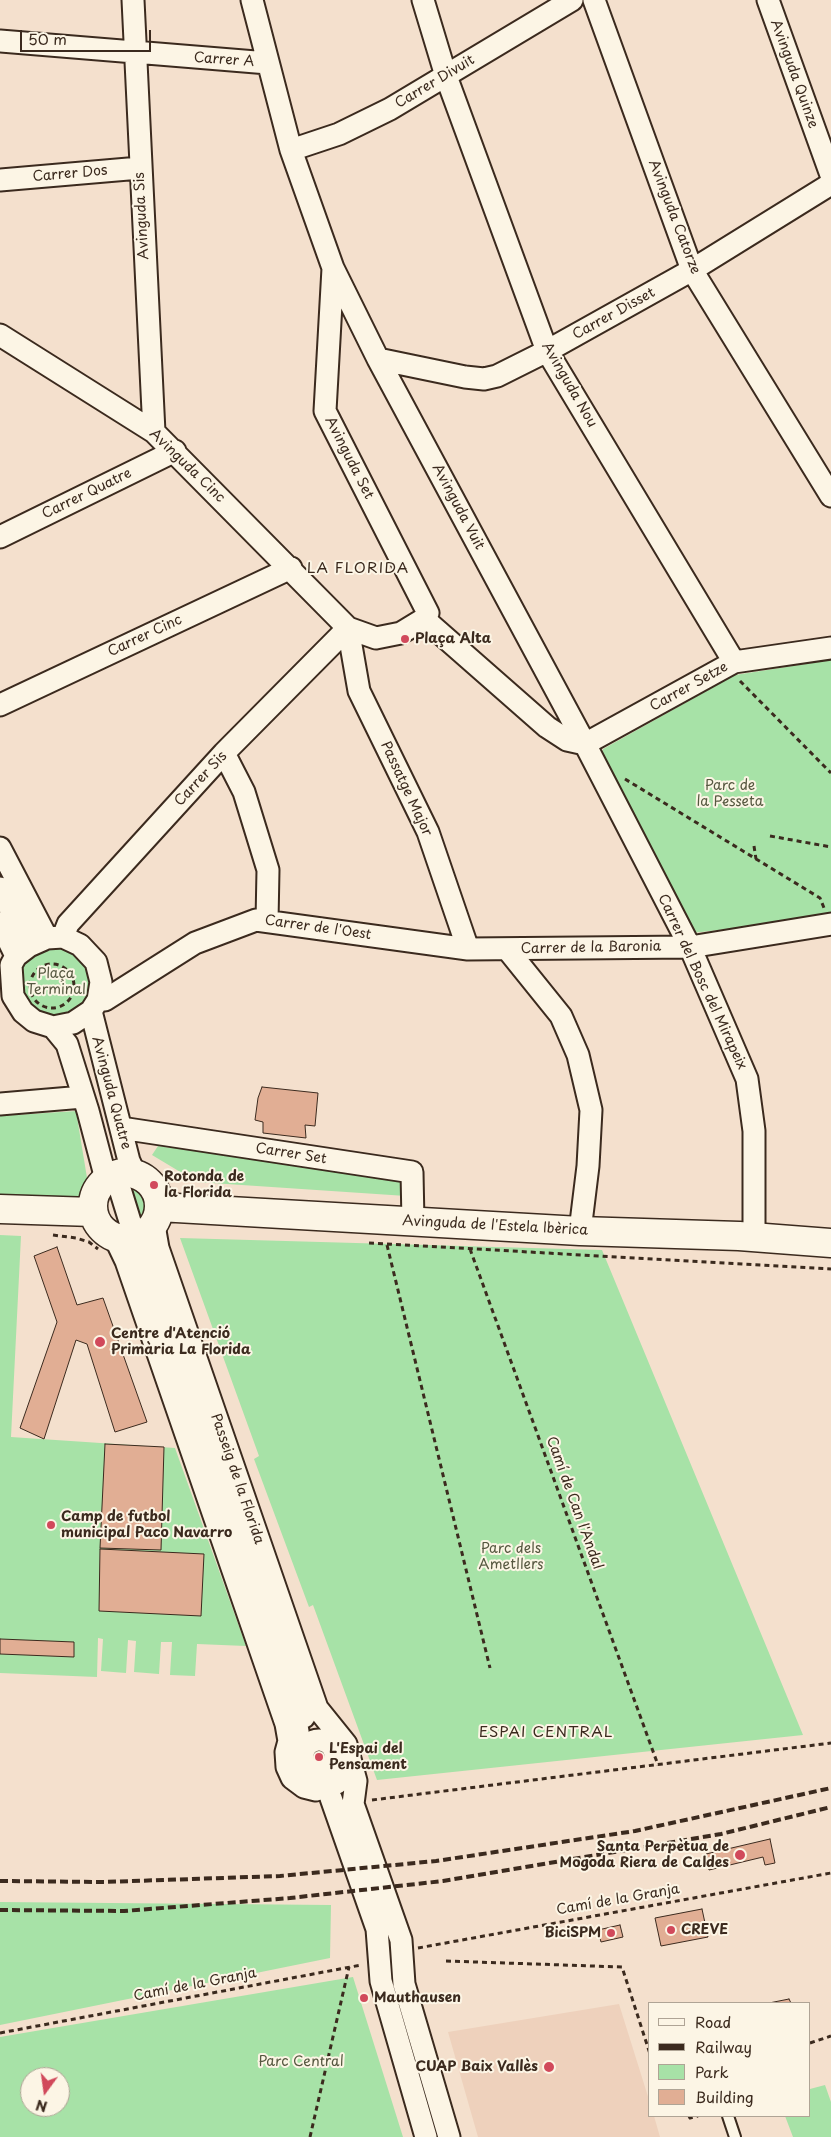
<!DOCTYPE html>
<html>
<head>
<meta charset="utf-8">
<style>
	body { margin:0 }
	#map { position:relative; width:831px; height:2137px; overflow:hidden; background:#f4e0cd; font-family:"Playpen Sans",sans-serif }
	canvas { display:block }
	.legend { position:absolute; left:648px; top:2002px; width:162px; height:115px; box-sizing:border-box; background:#fcf5e5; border:1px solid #afa495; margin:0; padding:6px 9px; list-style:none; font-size:15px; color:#3b2a1e }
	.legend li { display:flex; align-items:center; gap:10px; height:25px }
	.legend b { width:25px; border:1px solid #afa495 }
	.north { position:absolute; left:20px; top:2067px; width:50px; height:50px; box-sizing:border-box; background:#fcf5e5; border:1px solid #afa495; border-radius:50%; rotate:194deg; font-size:14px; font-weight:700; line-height:20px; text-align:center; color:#3b2a1e }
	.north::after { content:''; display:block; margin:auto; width:18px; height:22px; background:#d1495b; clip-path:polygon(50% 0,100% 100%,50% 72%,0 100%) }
	.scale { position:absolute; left:20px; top:30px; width:131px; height:22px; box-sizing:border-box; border:2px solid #3b2a1e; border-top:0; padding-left:6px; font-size:15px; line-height:18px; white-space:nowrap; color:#3b2a1e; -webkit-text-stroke:4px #fcf5e5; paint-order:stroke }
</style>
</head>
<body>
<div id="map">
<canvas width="831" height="2137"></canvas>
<ul class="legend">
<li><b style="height:6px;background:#fcf5e5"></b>Road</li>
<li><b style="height:6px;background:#3b2a1e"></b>Railway</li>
<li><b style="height:14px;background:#a7e2a7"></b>Park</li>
<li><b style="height:14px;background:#e1ae94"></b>Building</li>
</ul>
<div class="north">N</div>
<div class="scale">50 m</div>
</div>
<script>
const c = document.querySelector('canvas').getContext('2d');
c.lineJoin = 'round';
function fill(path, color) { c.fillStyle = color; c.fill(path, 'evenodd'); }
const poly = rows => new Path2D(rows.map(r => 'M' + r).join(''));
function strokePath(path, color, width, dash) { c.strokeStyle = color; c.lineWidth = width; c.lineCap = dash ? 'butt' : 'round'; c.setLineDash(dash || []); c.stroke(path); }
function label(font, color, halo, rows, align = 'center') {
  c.font = font + ' "Playpen Sans",sans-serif'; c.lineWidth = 4; c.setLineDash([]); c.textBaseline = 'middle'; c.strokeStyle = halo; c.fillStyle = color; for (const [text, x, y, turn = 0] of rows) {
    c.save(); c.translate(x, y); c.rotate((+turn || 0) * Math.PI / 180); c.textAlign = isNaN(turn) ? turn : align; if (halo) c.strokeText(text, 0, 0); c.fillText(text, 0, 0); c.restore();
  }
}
fill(poly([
	[619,2004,650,2103,650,2116,654,2116,660,2137,478,2137,448,2032]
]), '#eed1bc');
fill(poly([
	[831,660,831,914,809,920,692,933,599,763,603,749,735,675],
	[63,937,101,982,73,1023,23,1012,16,956],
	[76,1111,89,1190,79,1199,0,1196,0,1116],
	[178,1142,407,1178,406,1196,197,1182,152,1155,158,1146,171,1148],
	[127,1186,142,1194,155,1190,159,1207,146,1233,136,1238,115,1238],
	[0,1235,21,1236,11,1437,175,1448,246,1646,197,1644,195,1676,170,1675,172,1642,161,1642,159,1674,134,1672,136,1641,128,1640,126,1673,101,1671,103,1639,98,1638,97,1677,0,1673],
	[180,1238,602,1250,803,1735,377,1780,313,1605,309,1607,254,1459,259,1456],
	[0,1902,331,1905,330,1958,0,2025],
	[353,1977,403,2137,0,2137,0,2037],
	[30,2077,60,2077,60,2107,30,2107],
	[825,2085,831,2102,831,2137,793,2137,785,2116,810,2116,810,2089]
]), '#a7e2a7');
const building = poly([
	[262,1087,318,1093,315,1126,305,1125,306,1138,263,1133,263,1122,255,1120,258,1098,262,1087],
	[57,1247,77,1305,103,1298,147,1422,115,1432,87,1344,76,1340,44,1439,20,1428,57,1322,34,1256,57,1247],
	[105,1444,164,1447,161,1550,100,1548,105,1444],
	[100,1549,204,1554,201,1616,99,1611,100,1549],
	[0,1639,74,1642,74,1657,0,1654,0,1639],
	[770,1839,775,1863,765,1865,763,1857,709,1870,706,1854,770,1839],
	[702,1909,708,1937,661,1946,655,1918,702,1909],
	[620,1925,623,1937,601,1942,598,1930,620,1925],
	[789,1999,791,2003,769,2003,789,1999]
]);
fill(building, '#e1ae94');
strokePath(building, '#3b2a1e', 1);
const lane = poly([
	[728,2116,735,2137]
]);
const street = poly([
	[133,0,154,432],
	[252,0,291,150,333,268,325,411,428,613,424,619],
	[423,0,446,76,547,351,734,662],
	[594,0,692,270,831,496],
	[768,0,831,175],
	[0,41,268,63],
	[291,150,339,134,390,109,572,0],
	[0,180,140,168],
	[333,268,378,359,585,744,690,947,747,1079,754,1131,754,1238],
	[0,335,154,432,348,628,376,638,401,633,424,619],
	[378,359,465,377,484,379,497,376,547,351,692,270,831,184],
	[0,537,175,451],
	[424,619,547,727,567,740,585,744],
	[348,628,359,691,428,832,468,949],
	[0,705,291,568],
	[585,744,734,662,831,648],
	[224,753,244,792,268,870,267,921],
	[0,848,47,938],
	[0,888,24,936],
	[0,923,16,956],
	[63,937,68,924,224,753,348,628],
	[63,937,80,945,96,962,101,982,98,1000,91,1011,73,1023,53,1027,34,1021,23,1012,13,996,11,965,16,956,29,946,47,938,63,937],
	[507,949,561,1016,578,1055,591,1110,588,1166,580,1231],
	[98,1000,105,1000,195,943,256,920,468,949,690,947,831,924],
	[91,1011,129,1161,135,1174],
	[53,1027,67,1044,88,1111,106,1179],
	[0,1104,83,1097],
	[121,1128,412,1172,413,1222],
	[120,1189,132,1228],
	[154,1225,158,1248,317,1708,346,1744,356,1781,353,1804,401,1940,404,1984,449,2137],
	[115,1238,126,1261,286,1724,289,1741],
	[138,1244,304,1717],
	[298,1731,289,1741,286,1752,287,1767,292,1778,304,1787,316,1790,337,1783,346,1773,349,1765,349,1754],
	'303 1756a16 16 0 1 1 32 0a16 16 0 1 1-32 0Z',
	[331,1798,377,1929,381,1981,426,2137]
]);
const secondary = poly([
	'93 1206a33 33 0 1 1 66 0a33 33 0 1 1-66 0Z',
	[159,1207,580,1231,739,1236,831,1243],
	[0,1209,93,1212]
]);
strokePath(lane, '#3b2a1e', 14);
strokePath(street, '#3b2a1e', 25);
strokePath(secondary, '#3b2a1e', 31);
strokePath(poly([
	[740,681,831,773],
	[625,779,820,898,824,908],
	[770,836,831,847],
	[754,846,756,859],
	'30 986a22 22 0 1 1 44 0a22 22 0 1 1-44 0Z',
	[53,1235,76,1238,89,1242,98,1249],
	[369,1243,831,1269],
	[387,1245,490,1668],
	[470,1249,658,1765],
	[372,1800,831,1743],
	[418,1948,831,1873],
	[446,1961,622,1967,650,2054],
	[0,2033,361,1965],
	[810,2043,831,2036],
	[689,2116,690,2118,698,2116],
	[310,2137,349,1967]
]), '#3b2a1e', 3, [5, 4]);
strokePath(lane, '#fcf5e5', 10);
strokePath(street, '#fcf5e5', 21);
strokePath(secondary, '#fcf5e5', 28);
strokePath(poly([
	[0,1881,104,1882,280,1876,436,1861,635,1831,831,1788],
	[0,1910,124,1911,290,1898,443,1881,721,1834,831,1807]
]), '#3b2a1e', 4, [8, 4]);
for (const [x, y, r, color] of [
	[405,639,5,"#d1495b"],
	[154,1185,5,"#d1495b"],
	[100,1342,6,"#d1495b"],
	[51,1525,5,"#d1495b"],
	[319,1757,5,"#d1495b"],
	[740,1855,6,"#d1495b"],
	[671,1930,5,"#d1495b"],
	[611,1933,5,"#d1495b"],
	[364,1998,5,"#d1495b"],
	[549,2067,6,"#d1495b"]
]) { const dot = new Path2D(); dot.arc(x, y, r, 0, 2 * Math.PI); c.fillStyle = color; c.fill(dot); strokePath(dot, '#fcf5e5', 2); }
label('14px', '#3b2a1e', '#fcf5e5', [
	["Carrer A",224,60,4],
	["Avinguda Quinze",794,74,70],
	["Carrer Divuit",435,82,-31],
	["Carrer Dos",70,174,-5],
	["Avinguda Sis",142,216,-93],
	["Avinguda Catorze",674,217,69],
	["Carrer Disset",614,314,-29],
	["Avinguda Nou",569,385,60],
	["Avinguda Set",349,458,63],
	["Avinguda Cinc",187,466,44],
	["Carrer Quatre",87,494,-26],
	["Avinguda Vuit",458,507,62],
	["Carrer Cinc",145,636,-25],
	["Carrer Setze",689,687,-29],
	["Carrer Sis",201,779,-47],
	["Passatge Major",406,789,65],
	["Carrer de l'Oest",318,928,8],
	["Carrer de la Baronia",591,948,-1],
	["Carrer del Bosc del Mirapeix",702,982,65],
	["Avinguda Quatre",111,1093,75],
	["Carrer Set",291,1154,9],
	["Avinguda de l'Estela Ibèrica",495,1226,3],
	["Passeig de la Florida",237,1479,71],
	["Camí de Can l'Andal",574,1503,70],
	["Camí de la Granja",618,1900,-10],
	["Camí de la Granja",195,1985,-11]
]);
label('bold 14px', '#3b2a1e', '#fcf5e5', [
	["Plaça Alta",415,639],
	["Rotonda de",164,1177],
	["la Florida",164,1193],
	["Centre d'Atenció",111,1334],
	["Primària La Florida",111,1350],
	["Camp de futbol",61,1517],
	["municipal Paco Navarro",61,1533],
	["L'Espai del",329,1749],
	["Pensament",329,1765],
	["Santa Perpètua de",729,1847,"right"],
	["Mogoda Riera de Caldes",729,1863,"right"],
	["CREVE",681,1930],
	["BiciSPM",601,1933,"right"],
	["Mauthausen",374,1998],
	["CUAP Baix Vallès",538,2067,"right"]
], 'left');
label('14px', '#565840', '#fcf5e5', [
	["Parc de",730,786],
	["la Pesseta",730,802],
	["Plaça",56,974],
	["Terminal",56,990],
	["Parc dels",511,1549],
	["Ametllers",511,1565],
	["Parc Central",301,2062]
]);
c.letterSpacing = '1px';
label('15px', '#3b2a1e', '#fcf5e5', [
	["LA FLORIDA",358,569],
	["ESPAI CENTRAL",546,1733]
]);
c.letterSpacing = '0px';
</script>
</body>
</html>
